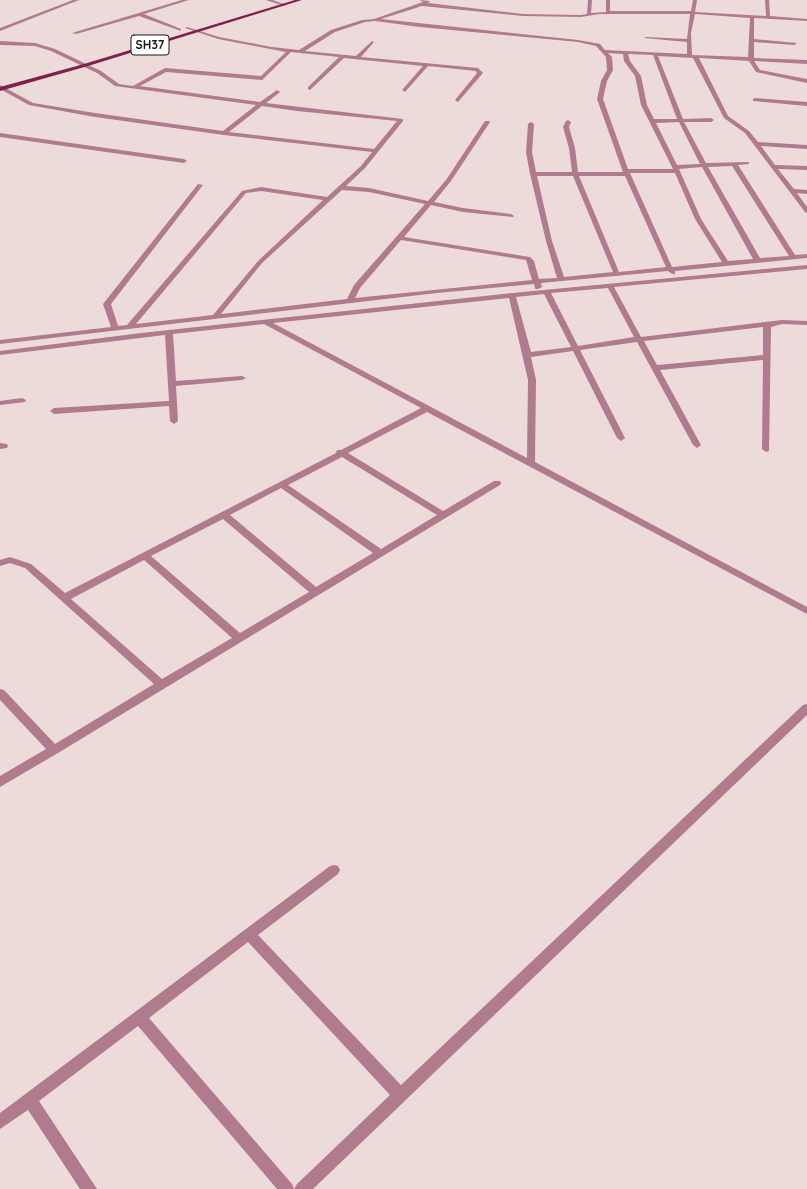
<!DOCTYPE html>
<html>
<head>
<meta charset="utf-8">
<style>
	body { margin:0 }
	canvas { display:block; background:#eddbda }
</style>
</head>
<body>
<canvas width="807" height="1189"></canvas>
<script>
const c = document.querySelector('canvas').getContext('2d');
c.lineJoin = 'round';
const poly = rows => new Path2D(rows.map(r => 'M' + r).join(''));
function fill(path, color) { c.fillStyle = color; c.fill(path, 'evenodd'); }
function label(font, color, halo, rows, align = 'center') {
  c.font = font + ' Quicksand,sans-serif'; c.lineWidth = 3.5; c.setLineDash([]); c.textBaseline = 'middle'; c.strokeStyle = halo; c.fillStyle = color; for (const [text, x, y, turn = 0] of rows) {
    c.save(); c.translate(x, y); c.rotate((+turn || 0) * Math.PI / 180); c.textAlign = isNaN(turn) ? turn : align; if (halo) c.strokeText(text, 0, 0); c.fillText(text, 0, 0); c.restore();
  }
}
function strokePath(path, color, width, dash) { c.strokeStyle = color; c.lineWidth = width; c.lineCap = dash ? 'butt' : 'round'; c.setLineDash(dash || []); c.stroke(path); }
fill(poly([
	[73,0,79,0,0,31,0,28,73,0],
	[182,0,189,0,144,14,181,29,181,31,139,16,76,34,72,33,182,0],
	[266,0,273,0,286,5,284,6,266,0],
	[420,0,430,1,428,3,523,14,581,15,587,14,588,0,592,0,591,13,606,12,606,0,610,0,610,11,691,11,693,0,697,0,695,12,766,16,765,0,769,0,770,16,807,19,807,21,754,18,754,39,797,43,794,45,754,42,754,58,807,60,807,64,754,61,760,70,807,79,807,83,756,72,749,61,699,58,728,116,749,131,758,142,807,145,807,149,761,146,775,165,807,166,807,170,778,169,794,189,807,190,807,194,797,193,807,207,807,213,805,212,745,133,724,118,693,58,658,56,683,119,711,118,714,120,711,122,684,122,706,163,749,162,749,164,738,165,795,255,807,254,807,258,675,271,675,274,672,274,668,271,541,283,542,287,538,289,535,289,534,284,437,293,0,344,0,340,111,327,103,304,198,184,203,185,111,304,118,326,127,325,242,191,261,187,327,197,361,166,372,152,224,135,95,117,29,105,0,89,0,85,33,103,95,113,223,131,256,105,115,86,97,73,51,51,35,46,0,45,0,41,35,43,55,49,101,71,119,84,133,86,165,68,261,76,286,52,218,39,185,28,187,27,219,37,272,47,299,50,331,30,362,20,374,19,423,2,420,0],
	[422,6,523,16,581,17,600,14,690,14,687,39,646,37,644,38,687,42,687,54,605,50,600,44,578,40,381,19,422,6],
	[695,14,750,18,748,57,692,55,691,33,695,14],
	[375,21,420,27,578,42,596,46,606,57,607,70,601,81,597,99,623,172,578,172,575,148,569,127,571,122,568,120,566,121,563,127,569,148,572,172,536,172,532,152,534,124,531,122,528,124,526,152,530,174,546,241,557,278,539,279,534,261,530,257,404,237,431,205,463,212,513,217,514,216,511,214,463,208,434,202,451,181,490,122,489,121,485,121,446,180,428,201,369,188,346,186,365,168,403,121,403,119,266,103,279,93,280,92,277,90,260,102,140,86,166,72,262,80,291,52,339,57,308,87,308,89,310,90,344,58,423,66,402,90,405,92,428,66,476,71,477,73,455,100,458,102,483,73,478,68,361,57,374,42,372,41,356,56,305,51,335,32,365,22,375,21],
	[608,53,623,54,624,61,635,76,641,105,673,169,628,169,603,99,607,81,613,70,612,57,608,53],
	[628,54,653,55,677,119,654,119,647,105,641,76,630,61,628,54],
	[262,106,297,111,397,121,374,149,229,132,262,106],
	[679,122,700,164,677,165,656,123,679,122],
	[732,166,789,256,760,258,708,167,732,166],
	[702,167,753,259,728,261,701,219,679,169,702,167],
	[630,173,675,173,695,219,722,262,672,267,630,173],
	[537,176,573,176,613,272,564,277,552,241,537,176],
	[579,176,625,176,666,267,619,272,579,176],
	[342,190,369,192,425,204,354,285,347,299,221,314,262,263,342,190],
	[261,191,323,200,258,261,213,315,136,324,246,193,261,191],
	[401,240,526,260,532,280,355,298,360,288,401,240],
	[755,98,807,102,807,106,753,101,753,99,755,98],
	[0,133,184,159,187,161,184,163,0,137,0,133],
	[807,265,807,269,614,287,641,337,782,320,807,321,807,325,782,324,771,327,769,451,766,452,762,449,763,360,660,370,701,445,697,448,693,445,637,342,580,350,625,438,621,441,617,438,573,351,531,357,536,380,535,462,807,607,807,614,427,412,348,453,443,511,494,481,500,481,501,483,500,485,58,753,0,787,0,776,46,749,0,700,0,689,4,690,55,744,154,684,25,568,10,563,0,566,0,560,10,557,31,564,65,593,336,453,337,450,341,450,421,408,264,324,173,334,176,381,242,376,246,378,242,380,176,386,178,421,174,424,170,421,169,406,54,414,50,411,54,408,169,401,165,335,0,355,0,351,141,333,512,293,807,265],
	[608,288,634,337,578,346,551,293,608,288],
	[544,294,571,347,531,352,516,297,544,294],
	[509,298,528,380,527,458,273,323,509,298],
	[763,327,763,355,657,365,644,341,763,327],
	[342,457,437,515,381,549,288,485,342,457],
	[281,488,373,553,316,587,230,515,281,488],
	[223,519,309,592,240,633,151,556,223,519],
	[144,560,232,638,162,679,71,599,144,560],
	[22,398,26,400,25,402,0,405,0,401,22,398],
	[0,443,7,444,8,446,7,448,0,449,0,443],
	[807,704,807,715,313,1189,277,1189,138,1026,39,1101,97,1189,80,1189,28,1110,0,1129,0,1113,330,866,334,865,338,866,340,870,338,874,258,935,401,1085,803,705,807,704],
	[248,942,390,1095,297,1184,294,1189,292,1184,149,1018,248,942]
]), '#b17b8e');
fill(poly([
	[295,0,302,0,88,66,0,91,0,87,84,64,295,0]
]), '#7e1f4c');
for (const [x, y, w] of [
	[150,45,38]
]) { const box = new Path2D(); box.roundRect(x - w / 2, y - 10, w, 20, 3); c.fillStyle = '#fff'; c.fill(box); strokePath(box, '#1a1514', 1); }
label('bold 12px', '#1a1514', null, [
	["SH37",150,45]
]);
</script>
</body>
</html>
